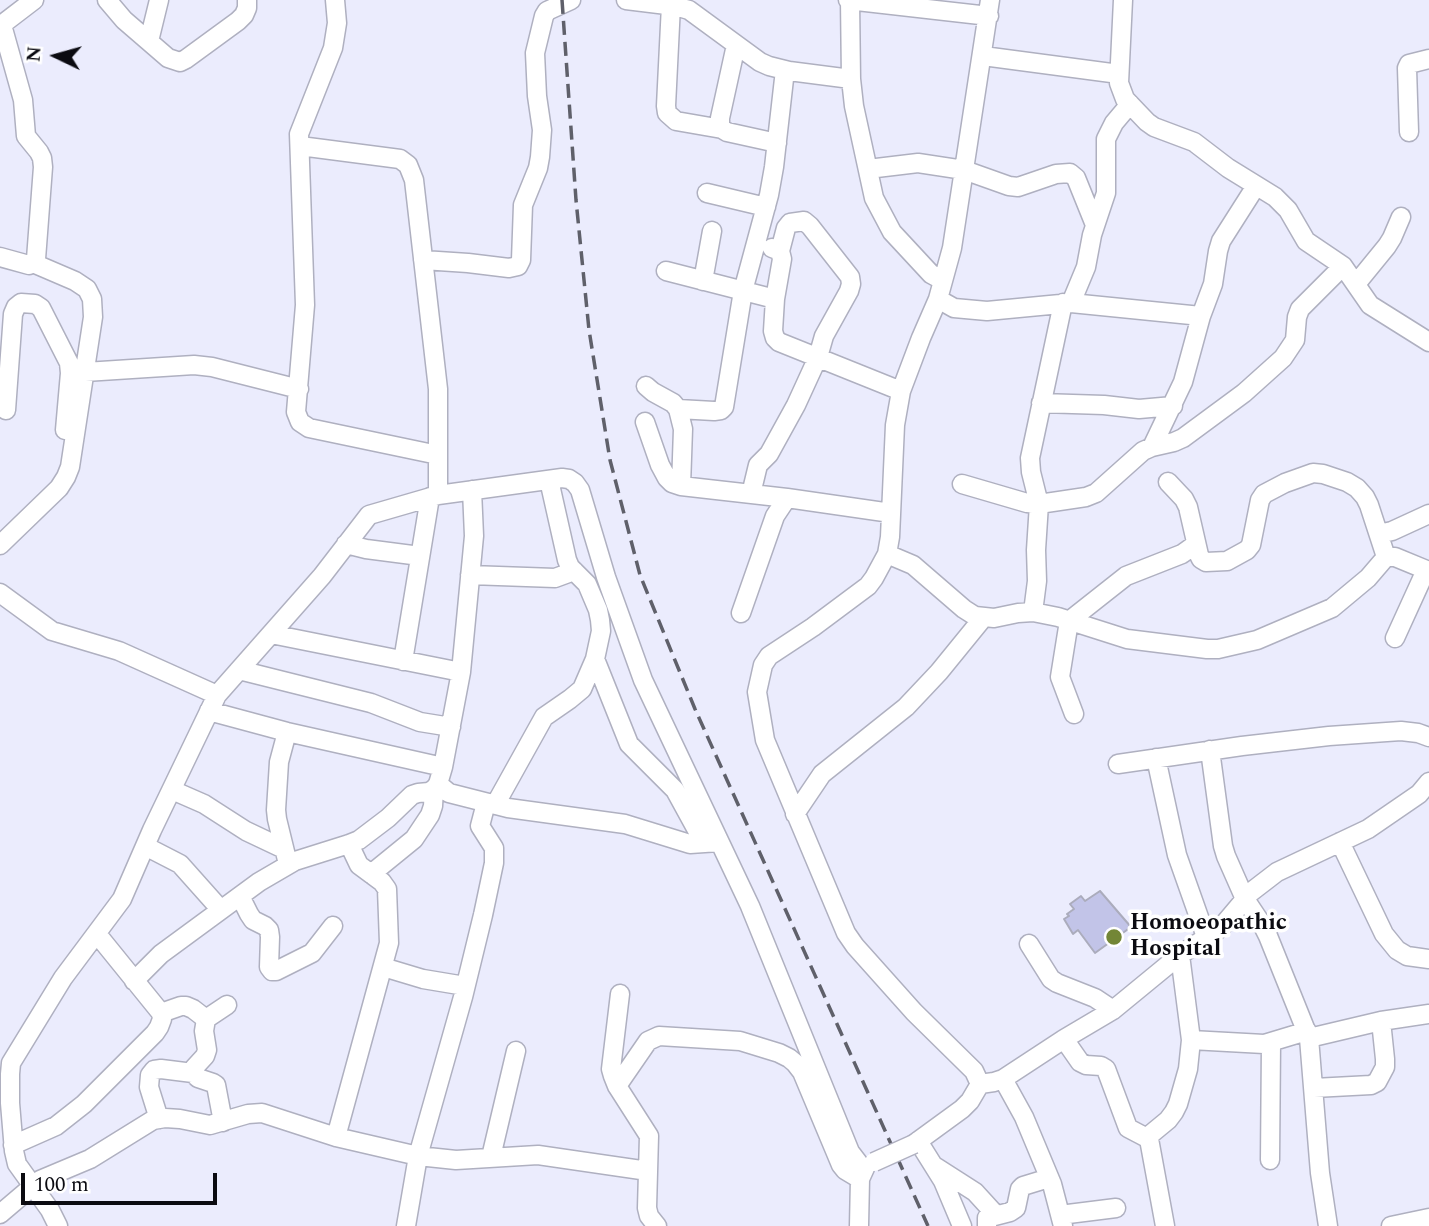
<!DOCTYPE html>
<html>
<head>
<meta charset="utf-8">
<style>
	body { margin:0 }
	#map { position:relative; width:1429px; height:1226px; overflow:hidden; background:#ebecfd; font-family:Spectral,serif }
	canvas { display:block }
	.north { position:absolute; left:21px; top:21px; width:70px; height:70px; -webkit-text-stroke:5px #fff; paint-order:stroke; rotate:275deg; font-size:19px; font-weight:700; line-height:28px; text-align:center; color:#0b0b11 }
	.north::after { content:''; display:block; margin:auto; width:24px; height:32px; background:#0b0b11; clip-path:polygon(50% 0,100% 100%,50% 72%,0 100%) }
	.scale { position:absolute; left:21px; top:1173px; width:196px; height:32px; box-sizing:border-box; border:4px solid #0b0b11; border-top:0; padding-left:9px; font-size:21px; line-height:24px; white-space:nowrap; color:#0b0b11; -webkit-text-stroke:5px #fff; paint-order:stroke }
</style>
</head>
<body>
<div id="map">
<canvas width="1429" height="1226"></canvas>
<div class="north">N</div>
<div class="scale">100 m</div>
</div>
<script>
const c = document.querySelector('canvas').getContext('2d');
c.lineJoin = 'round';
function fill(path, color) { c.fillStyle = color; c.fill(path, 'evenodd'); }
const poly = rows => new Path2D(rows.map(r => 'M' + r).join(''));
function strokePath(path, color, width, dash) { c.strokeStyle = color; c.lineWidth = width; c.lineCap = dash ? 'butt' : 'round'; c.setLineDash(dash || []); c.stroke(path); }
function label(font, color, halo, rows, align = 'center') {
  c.font = font + ' Spectral,serif'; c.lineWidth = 7; c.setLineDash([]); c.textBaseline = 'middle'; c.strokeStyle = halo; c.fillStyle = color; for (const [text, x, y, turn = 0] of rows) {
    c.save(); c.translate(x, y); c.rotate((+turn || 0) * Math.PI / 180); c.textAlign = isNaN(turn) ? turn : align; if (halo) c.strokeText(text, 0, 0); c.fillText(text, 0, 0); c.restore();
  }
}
const building = poly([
	[1100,891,1131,927,1095,953,1078,930,1073,934,1064,919,1069,916,1067,914,1074,909,1070,904,1081,896,1085,901,1100,891]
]);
fill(building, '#c2c4e8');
strokePath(building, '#abacbc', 2);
const minor = poly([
	[107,0,124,20,168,58,180,62,186,59,238,21,244,15,247,8,247,0],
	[335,0,337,23,333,48,299,134,305,305,296,412,300,422,309,428,438,455],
	[626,0,675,6,689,10,760,62,769,66,789,71,851,79],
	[848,0,989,16],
	[850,0,851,79,854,106,874,198,892,232,931,274,942,280],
	[1123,0,1119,83,1125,99,1147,122,1154,127,1194,142,1228,168,1275,197,1288,210,1306,241,1343,266,1370,305,1429,342],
	[671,5,666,106,667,113,676,121,722,129],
	[0,26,34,0],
	[149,41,159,0],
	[736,45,720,118,720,125,722,129,727,132,777,143],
	[983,56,1119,74],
	[1409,132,1407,68,1409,64,1429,59],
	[300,146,400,159,408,165,414,180,438,389,438,495],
	[868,169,918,163,964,170,1009,186,1018,187,1056,174,1070,173,1076,178,1095,225],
	[707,193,766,207],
	[772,248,780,251,782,259,775,299,773,331,775,338,779,342,901,391],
	[0,257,29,265,33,263,36,259,43,167,42,158,39,152,26,136,23,100,2,25],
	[423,260,468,263,509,268,518,266,521,260,523,205,538,168,540,157,542,130,537,96,535,53,544,16,547,11,571,0],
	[666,271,775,299],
	[703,281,712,231],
	[1356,284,1387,246,1392,238,1401,217],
	[938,299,954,308,987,311,1071,303,1201,316],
	[1071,303,1086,267,1092,235,1106,193,1106,139,1114,123,1130,104],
	[85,372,194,365,212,367,299,389],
	[646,386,653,392,673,403,678,409,683,429,681,486],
	[1041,403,1104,405,1139,409,1173,406],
	[678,409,714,411,721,410,724,407,743,291,769,195,774,167,785,70],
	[6,410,13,314,16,307,21,303,35,304,41,308,69,363,70,373,65,430],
	[645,422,660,465,667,478,672,483,681,486,787,498,891,513],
	[1152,447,1183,382,1201,316,1213,284,1218,251,1221,241,1256,186],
	[1168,482,1184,499,1188,507,1199,555,1201,559,1206,562,1227,561,1247,550,1251,545,1260,500,1264,494,1285,483,1313,473,1323,474,1347,482,1357,488,1365,497,1369,505,1386,557],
	[962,484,1027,503,1039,504,1086,497,1096,493,1143,451,1152,447,1174,442,1183,438,1244,393,1283,358,1295,340,1297,317,1300,309,1343,266],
	[751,494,758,465,769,454,796,405,818,357,824,336,849,291,851,284,850,277,810,226,804,221,790,223,786,228,780,251],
	[1379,534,1392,531,1429,514],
	[346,544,366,549,420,556],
	[0,545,59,488,66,477,70,467,93,317,92,299,87,289,75,281,33,263],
	[887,554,913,565,964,609,975,616,994,618,1018,613,1033,612,1058,617,1127,639,1207,649,1218,649,1257,640,1332,608,1368,578,1386,557,1395,557,1429,571],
	[470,575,555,578,574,571],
	[0,593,52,631,119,651,217,695],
	[1033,612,1037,581,1036,550,1039,504,1031,472,1030,458,1063,303],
	[741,613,775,516,787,498],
	[271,634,461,672],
	[1395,638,1426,570],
	[595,659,629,744,675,790,704,843],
	[403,661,430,497],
	[239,670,371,703,420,722,451,727],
	[209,711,287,732,443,767],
	[1074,714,1060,677,1069,621,1126,576,1182,554,1196,544],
	[287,732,279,762,276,810,277,819,288,864],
	[1210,750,1223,846,1226,856,1245,899,1263,926,1268,936,1309,1038,1320,1173,1328,1226],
	[1156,758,1177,855,1206,937],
	[1118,764,1242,746,1329,736,1401,731,1418,733,1429,737],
	[438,784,449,793,508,808,625,824,690,844,719,842],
	[172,790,204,804,246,831,284,849],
	[495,805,544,717,570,699,582,689,595,659,601,631,600,620,598,610,587,584,570,567,567,560,549,480],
	[795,814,822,774,906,707,939,672,983,618],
	[1340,842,1384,934,1397,950,1407,956,1429,959],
	[145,846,180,864,221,910],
	[371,874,414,839,430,815,433,806,434,789],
	[240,896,249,914,253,920,265,926,269,930,270,937,269,967,272,971,276,971,312,953,333,926],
	[1029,944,1051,979,1057,983,1095,998,1113,1010],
	[383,967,423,979,465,986],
	[134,981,161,954,259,882,295,861,349,844,359,840,388,818,412,795,418,793,429,792,434,789,438,784,443,767,461,672,474,536,472,490],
	[620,994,611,1069,613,1076,617,1086,649,1136,647,1208,649,1216,657,1226],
	[161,1013,181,1006,186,1006,193,1009,206,1019],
	[1309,1038,1381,1021,1429,1014],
	[1064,1039,1080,1062,1086,1065,1101,1066,1106,1069,1128,1128,1149,1139],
	[1191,1040,1264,1044,1307,1031],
	[1003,1079,1024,1117,1052,1184,1063,1226],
	[980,1084,994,1082,1003,1079,1064,1039,1113,1010,1180,955,1216,931,1224,924,1251,892,1277,872,1368,829,1419,794,1429,782],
	[617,1086,648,1041,659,1036,740,1041,779,1053,789,1058,795,1063,802,1072,841,1165,845,1170,860,1179],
	[1314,1088,1371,1085,1377,1082,1385,1067,1385,1059,1381,1021],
	[159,1119,149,1087,150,1075,154,1070,161,1069,193,1073],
	[223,1122,216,1085,213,1083,198,1078,193,1073,194,1068,205,1056,207,1050,204,1031,206,1019,227,1005],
	[336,1137,389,943,387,889,382,882,359,865,349,844],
	[918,1141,943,1181,962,1226],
	[914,1144,962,1109,970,1101,980,1084,974,1071,914,1012,855,946,846,933,765,740,757,692,763,665,769,656,813,627,868,586,874,578,887,554,890,537,895,425,901,391,921,338,938,299,952,248,990,0],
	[13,1145,56,1126,84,1104,155,1033,159,1027,162,1019,161,1013,97,934],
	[491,1157,516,1051],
	[1270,1160,1271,1043],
	[936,1167,975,1192,996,1215],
	[0,1214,40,1180,90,1159,153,1120,165,1118,180,1119,210,1125,248,1114,262,1113,336,1137,418,1156,456,1160,538,1155,648,1171],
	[1060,1215,1116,1208],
	[58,1226,50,1210,17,1164,14,1151,10,1103,10,1074,11,1063,63,978,122,899,152,830,217,695,322,576,369,515,438,495,562,478,569,479,575,483,580,490,606,577,643,680,750,906,850,1152,863,1169],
	[406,1226,418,1156,463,997,483,915,494,863,494,848,480,826,486,803],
	[859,1226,860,1179,865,1168],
	[987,1226,987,1218,1010,1212,1016,1208,1020,1189,1023,1186,1049,1178],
	[1165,1226,1149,1139,1151,1134,1168,1120,1174,1112,1178,1104,1188,1069,1191,1040,1180,955],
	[1391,1226,1429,1218]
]);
strokePath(minor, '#afb0c0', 21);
strokePath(minor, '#fff', 18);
strokePath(poly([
	[562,0,576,200,589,330,610,460,640,575,695,709,928,1226]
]), '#5f606a', 3.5, [14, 7]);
const minorBridge = poly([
	[874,1162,914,1144]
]);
strokePath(minorBridge, '#afb0c0', 21, []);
strokePath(minorBridge, '#fff', 18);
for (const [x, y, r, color] of [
	[1114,937,9,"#738636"]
]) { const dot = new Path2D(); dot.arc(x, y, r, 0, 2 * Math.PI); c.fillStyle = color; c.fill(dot); strokePath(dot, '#fff', 2.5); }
label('bold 23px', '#0b0b11', '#fff', [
	["Homoeopathic",1130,924],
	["Hospital",1130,950]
], 'left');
</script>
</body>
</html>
